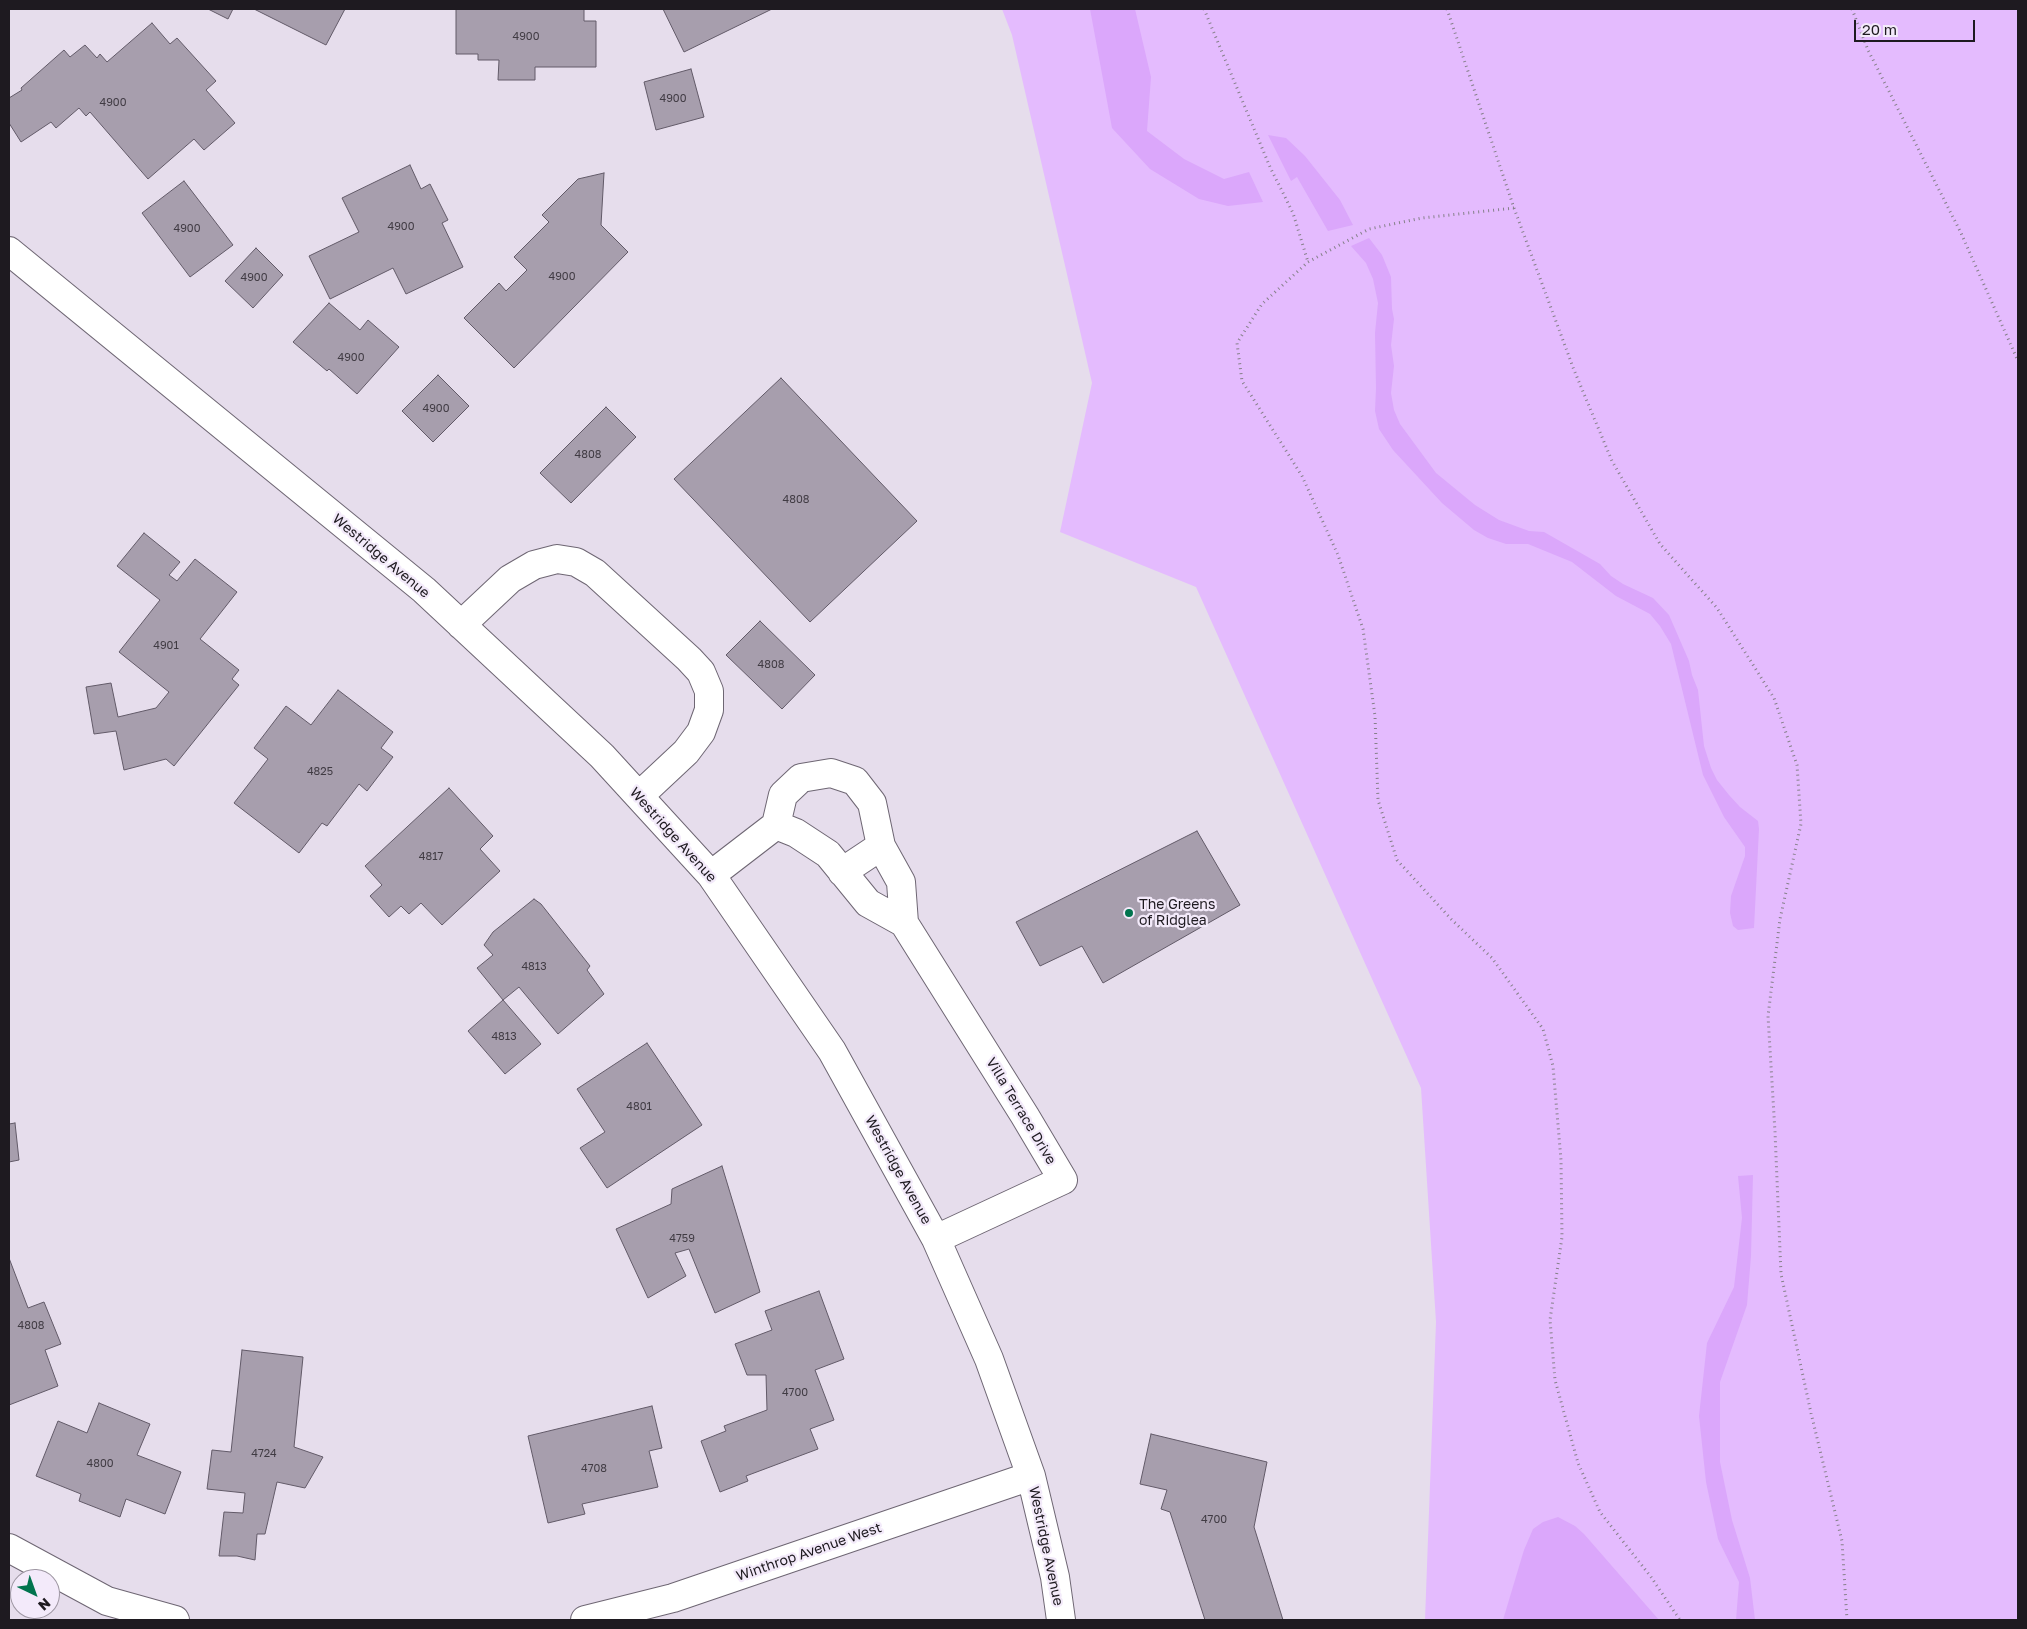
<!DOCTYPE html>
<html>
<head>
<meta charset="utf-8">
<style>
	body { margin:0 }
	#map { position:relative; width:2027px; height:1629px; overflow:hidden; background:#e6ddec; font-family:"Golos Text",sans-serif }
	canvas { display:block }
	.frame { position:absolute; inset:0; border:10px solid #1e1a20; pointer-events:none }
	.north { position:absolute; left:10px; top:1569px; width:50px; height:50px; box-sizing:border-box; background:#f3eafa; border:1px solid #9e97a3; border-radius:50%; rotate:138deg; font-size:14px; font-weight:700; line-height:20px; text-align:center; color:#1e1a20 }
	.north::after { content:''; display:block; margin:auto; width:18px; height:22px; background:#01744e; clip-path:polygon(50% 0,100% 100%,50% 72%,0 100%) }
	.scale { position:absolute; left:1854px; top:20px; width:121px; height:22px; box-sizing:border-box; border:2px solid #1e1a20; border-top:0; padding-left:6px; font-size:15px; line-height:18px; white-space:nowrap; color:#1e1a20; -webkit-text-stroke:4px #f3eafa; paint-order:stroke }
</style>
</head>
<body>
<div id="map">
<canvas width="2027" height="1629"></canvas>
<div class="frame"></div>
<div class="north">N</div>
<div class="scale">20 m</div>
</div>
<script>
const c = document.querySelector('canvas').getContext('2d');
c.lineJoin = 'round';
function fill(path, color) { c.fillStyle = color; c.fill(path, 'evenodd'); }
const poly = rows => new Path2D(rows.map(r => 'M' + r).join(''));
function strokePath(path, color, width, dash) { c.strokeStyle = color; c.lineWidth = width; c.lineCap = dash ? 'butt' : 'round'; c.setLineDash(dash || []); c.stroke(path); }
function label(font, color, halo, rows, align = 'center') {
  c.font = font + ' "Golos Text",sans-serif'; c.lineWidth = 4.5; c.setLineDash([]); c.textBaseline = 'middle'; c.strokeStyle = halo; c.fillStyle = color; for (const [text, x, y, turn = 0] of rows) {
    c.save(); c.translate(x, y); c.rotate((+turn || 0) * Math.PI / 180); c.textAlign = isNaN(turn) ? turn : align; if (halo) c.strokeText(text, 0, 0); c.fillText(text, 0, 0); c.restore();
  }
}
fill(poly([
	[1002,9,2018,9,2018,1620,1425,1620,1436,1322,1421,1088,1196,587,1060,532,1092,383,1012,35]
]), '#e4bbfe');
fill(poly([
	[1090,9,1135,9,1151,77,1147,131,1184,159,1224,179,1249,172,1263,202,1228,206,1199,199,1150,169,1112,128],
	[1268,135,1286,138,1305,156,1340,200,1353,225,1328,231,1297,177,1291,181],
	[1369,238,1382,255,1391,277,1392,309,1394,319,1391,345,1394,366,1391,393,1394,410,1400,424,1436,473,1475,505,1499,520,1529,531,1544,532,1600,564,1611,576,1623,584,1653,598,1669,615,1689,661,1692,675,1698,690,1704,746,1711,768,1717,780,1729,795,1740,807,1758,821,1759,829,1754,928,1738,930,1733,926,1730,913,1731,896,1745,856,1745,847,1724,817,1703,775,1671,644,1660,626,1650,614,1616,596,1572,562,1528,544,1506,544,1488,538,1474,530,1442,503,1393,450,1379,429,1375,411,1376,388,1375,333,1378,303,1373,279,1366,263,1351,246],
	[1753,1175,1751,1256,1747,1305,1720,1382,1720,1462,1732,1520,1750,1578,1755,1620,1736,1620,1739,1582,1718,1539,1706,1482,1699,1416,1707,1343,1734,1287,1742,1218,1738,1176],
	[1558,1517,1575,1526,1584,1534,1659,1620,1503,1620,1524,1550,1533,1529,1543,1522]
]), '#dba7fb');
const building = poly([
	[208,9,233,9,228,19,208,9],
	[254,9,345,9,326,45,254,9],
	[456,9,584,9,584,21,596,21,596,67,535,67,535,80,498,80,499,60,478,60,478,54,456,54,456,9],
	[663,9,772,9,684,52,663,9],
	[152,23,170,44,177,38,216,81,206,90,235,123,204,150,194,139,148,179,90,112,86,116,79,108,56,128,51,122,21,142,9,123,9,98,22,90,21,88,64,50,70,57,85,45,97,58,100,54,107,62,152,23],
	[691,69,704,117,656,130,644,82,691,69],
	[410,165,421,189,430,184,448,220,442,223,463,267,406,294,393,268,330,299,309,256,359,232,342,198,410,165],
	[604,173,601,225,628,252,514,368,464,318,499,283,506,291,527,270,514,257,549,222,542,215,578,179,604,173],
	[184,181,233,245,190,277,142,213,184,181],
	[256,248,283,275,253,308,225,281,256,248],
	[329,303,360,330,368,320,399,347,357,394,329,369,327,371,293,342,329,303],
	[438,375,469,406,433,442,402,411,438,375],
	[781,378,917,521,810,622,674,479,781,378],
	[606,407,636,437,571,503,540,473,606,407],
	[144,533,180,562,169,575,177,581,195,559,237,592,200,639,239,670,232,679,239,685,174,766,166,759,124,770,116,731,94,734,86,687,111,683,118,717,156,708,169,692,119,652,160,600,117,566,144,533],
	[760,621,815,675,782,709,726,655,760,621],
	[338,690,393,732,381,748,393,757,367,791,359,784,327,826,322,823,299,853,234,803,268,759,254,748,286,706,311,725,338,690],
	[449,788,493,836,480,849,500,871,442,925,421,903,409,914,401,906,389,917,370,896,382,885,365,866,449,788],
	[1197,831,1240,905,1103,983,1082,946,1040,966,1016,922,1197,831],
	[534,899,541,904,590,966,587,970,604,994,558,1034,519,987,503,1000,477,968,493,955,484,945,493,932,534,899],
	[503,1000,541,1044,505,1074,468,1031,503,1000],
	[647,1043,702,1125,607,1188,580,1148,605,1132,577,1089,647,1043],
	[15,1123,19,1160,9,1162,9,1124,15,1123],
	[722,1166,760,1292,715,1313,689,1249,675,1253,686,1276,648,1298,616,1229,671,1204,672,1189,722,1166],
	[9,1258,28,1308,44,1302,61,1344,45,1350,58,1386,9,1405,9,1258],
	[819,1291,844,1359,815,1370,834,1420,810,1429,818,1449,746,1476,748,1481,720,1492,701,1441,726,1431,724,1426,767,1410,766,1375,747,1375,735,1344,772,1330,765,1311,819,1291],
	[242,1350,303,1357,294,1447,323,1457,305,1488,277,1482,265,1534,257,1534,255,1560,237,1556,219,1556,224,1512,243,1513,245,1493,207,1489,212,1450,231,1452,242,1350],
	[99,1403,150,1424,137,1455,181,1472,165,1514,126,1499,120,1517,79,1501,81,1494,36,1476,58,1421,87,1433,99,1403],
	[652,1406,662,1448,649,1451,658,1487,582,1504,585,1514,548,1523,528,1436,652,1406],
	[1151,1434,1267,1462,1254,1527,1283,1620,1205,1620,1170,1512,1161,1509,1167,1490,1140,1484,1151,1434]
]);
fill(building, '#a79ead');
strokePath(building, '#625a68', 1);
const minor = poly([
	[9,251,424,590,602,756,711,875,832,1051,936,1239,989,1359,1031,1476,1055,1577,1061,1620],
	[461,625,510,579,534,565,557,559,576,562,595,573,689,659,701,672,709,691,709,710,701,732,686,752,639,796],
	[842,872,881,846],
	[711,875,776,825,783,795,801,778,831,773,855,781,872,803,881,846,901,882,904,923,868,903,828,854,796,833,776,825],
	[904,923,1025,1116,1063,1180,936,1239],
	[9,1548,107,1601,175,1620],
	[585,1620,673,1598,1031,1476]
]);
strokePath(minor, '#6e6673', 30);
strokePath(poly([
	[1204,9,1270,167,1293,213,1308,262],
	[1447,9,1514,208,1422,218,1369,229,1308,262,1262,304,1237,343,1242,381,1302,476,1338,555,1363,629,1375,716,1378,800,1397,860,1451,919,1492,958,1543,1029,1553,1066,1561,1160,1562,1237,1550,1320,1555,1380,1578,1463,1600,1512,1651,1577,1680,1620],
	[1852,9,1868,50,1961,233,2018,361],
	[1514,208,1574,370,1612,461,1660,544,1717,608,1774,698,1797,765,1801,824,1780,919,1768,1016,1775,1132,1781,1274,1811,1413,1842,1541,1847,1620]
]), '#86808a', 3, [1, 4]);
strokePath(minor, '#fff', 28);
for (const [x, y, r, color] of [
	[1129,913,5,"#01744e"]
]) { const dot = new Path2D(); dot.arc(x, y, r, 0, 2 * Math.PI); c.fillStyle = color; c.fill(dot); strokePath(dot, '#f3eafa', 2); }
label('11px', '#403b43', null, [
	["4900",526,37],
	["4900",673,99],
	["4900",113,103],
	["4900",401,227],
	["4900",187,229],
	["4900",562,277],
	["4900",254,278],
	["4900",351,358],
	["4900",436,409],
	["4808",588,455],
	["4808",796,500],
	["4901",166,646],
	["4808",771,665],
	["4825",320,772],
	["4817",431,857],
	["4813",534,967],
	["4813",504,1037],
	["4801",639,1107],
	["4759",682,1239],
	["4808",31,1326],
	["4700",795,1393],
	["4724",264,1454],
	["4800",100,1464],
	["4708",594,1469],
	["4700",1214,1520]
]);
label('14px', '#1e1a20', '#f3eafa', [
	["Westridge Avenue",381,556,40],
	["Westridge Avenue",673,835,48],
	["Villa Terrace Drive",1021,1111,59],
	["Westridge Avenue",898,1170,61],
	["Westridge Avenue",1046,1546,78],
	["Winthrop Avenue West",809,1552,-19]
]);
label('14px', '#1e1a20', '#f3eafa', [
	["The Greens",1139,905],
	["of Ridglea",1139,921]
], 'left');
</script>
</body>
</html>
